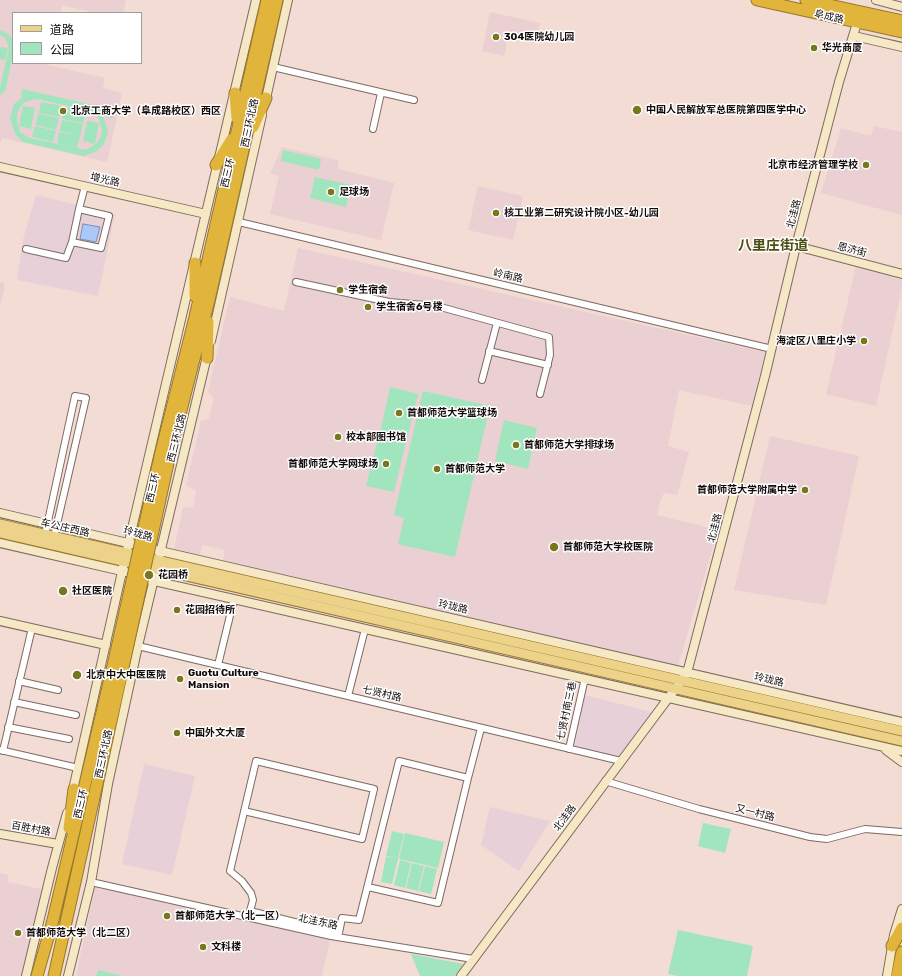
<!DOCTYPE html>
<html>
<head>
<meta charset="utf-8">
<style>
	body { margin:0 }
	#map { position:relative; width:902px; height:976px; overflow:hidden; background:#f2dcd3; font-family:Rubik,"Noto Sans SC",sans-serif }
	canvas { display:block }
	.legend { position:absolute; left:12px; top:12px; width:130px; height:52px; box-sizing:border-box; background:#fff; border:1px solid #a09d9c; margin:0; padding:5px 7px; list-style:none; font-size:12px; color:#110a08 }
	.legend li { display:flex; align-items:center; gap:8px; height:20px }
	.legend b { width:20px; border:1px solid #a09d9c }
</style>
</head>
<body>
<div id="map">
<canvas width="902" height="976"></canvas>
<ul class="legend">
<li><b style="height:5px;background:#edd289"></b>道路</li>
<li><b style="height:11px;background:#a0e5bd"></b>公园</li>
</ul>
</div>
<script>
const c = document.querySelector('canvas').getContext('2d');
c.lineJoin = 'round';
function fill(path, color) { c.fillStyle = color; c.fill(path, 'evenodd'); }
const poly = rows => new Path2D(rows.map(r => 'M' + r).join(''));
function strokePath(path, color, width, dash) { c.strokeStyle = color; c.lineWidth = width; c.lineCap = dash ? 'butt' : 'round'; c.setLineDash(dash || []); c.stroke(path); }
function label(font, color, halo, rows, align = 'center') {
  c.font = font + ' Rubik,"Noto Sans SC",sans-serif'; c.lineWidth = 3; c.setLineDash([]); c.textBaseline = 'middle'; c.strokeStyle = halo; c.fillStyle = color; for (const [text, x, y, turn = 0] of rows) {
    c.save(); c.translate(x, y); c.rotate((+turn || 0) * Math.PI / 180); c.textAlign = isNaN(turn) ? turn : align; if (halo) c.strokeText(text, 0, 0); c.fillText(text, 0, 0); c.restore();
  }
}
fill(poly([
	[36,195,115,214,98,296,17,280,23,240],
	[585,695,651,712,619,757,574,747],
	[144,764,195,776,172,875,122,864],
	[490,807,550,821,519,871,481,845]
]), '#e8d0d8');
fill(poly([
	[0,0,126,0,123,13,95,13,62,5,60,13,13,13,13,63,48,63,48,65,105,78,103,88,122,93,107,162,2,138,0,144],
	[490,12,540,23,536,40,509,34,504,56,482,51],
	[874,126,902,132,902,215,821,193,841,128,871,136],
	[282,147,338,160,338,169,394,183,381,240,270,214,279,176,270,174],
	[478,186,523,196,513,240,468,230],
	[298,248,765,352,752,406,679,390,668,446,689,452,677,495,664,493,660,501,657,515,718,530,678,666,223,561,225,550,203,545,199,556,174,550,183,507,193,508,196,490,186,486,201,421,209,419,214,398,208,392,230,297,284,311],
	[856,266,902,280,902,288,876,406,826,394],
	[0,282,5,283,0,308],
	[770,436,859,456,826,605,734,590],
	[0,873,8,875,8,882,45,890,26,976,0,976],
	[96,883,331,936,322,976,76,976]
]), '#ead0d2');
fill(poly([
	[0,30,8,34,13,39,13,55,5,91,0,95,0,87,9,48,6,39,0,35],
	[0,47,8,48,5,60,0,59],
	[22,89,115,110,113,118,103,116,108,131,104,144,97,151,84,156,23,142,15,134,10,118,14,104,23,97,21,96],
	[37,99,91,111,99,119,102,131,100,138,97,143,86,150,77,148,80,136,59,132,57,143,73,147,29,138,20,132,17,119,17,114,20,107,25,102],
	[41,102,62,106,59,117,39,113],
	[23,106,35,108,31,129,19,126],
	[65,107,86,112,83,123,62,119],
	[38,114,59,118,56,130,36,125],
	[62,120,83,124,80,136,60,131],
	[87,121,99,123,95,144,83,141],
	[35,126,56,131,53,142,32,137],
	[283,150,321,159,319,170,281,161],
	[315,177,351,185,346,207,310,198],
	[390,387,418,394,407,439,380,433],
	[423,391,490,406,455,557,398,544,404,518,394,515],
	[504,420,537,428,528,469,495,461],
	[379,435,406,442,394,492,366,486],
	[703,823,731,829,725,853,698,846],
	[392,831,404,834,398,859,386,856],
	[405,833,444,842,438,868,399,859],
	[386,857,398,859,392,884,381,882],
	[400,860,411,863,405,888,394,885],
	[412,863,424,866,418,891,406,888],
	[425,866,437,869,431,894,419,891],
	[678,930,753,946,747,976,678,976,668,974],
	[411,954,463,964,455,976,420,976],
	[98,970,123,976,96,976]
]), '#a0e5bd');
const water = poly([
	[83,224,100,227,96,242,80,239,83,224]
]);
fill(water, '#abc8f9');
strokePath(water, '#7d8fb1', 1);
const street = poly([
	[273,67,414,100],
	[373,129,381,93],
	[79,209,109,216,101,248,72,242,79,209,85,186],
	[239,222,772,349],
	[26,249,66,258,72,242],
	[296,282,389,302,437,306,549,337,550,355,540,394],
	[489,351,548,365],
	[482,380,497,323],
	[45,535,75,396,86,398,54,537],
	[138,646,621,761],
	[218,665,234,599],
	[19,681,58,690],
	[348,696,365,629],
	[14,702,76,715],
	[8,727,69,739],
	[569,749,585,678],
	[0,750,78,768],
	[3,751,32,628],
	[468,778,481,728],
	[605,781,699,809,810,837,827,839,865,829,902,832],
	[244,811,362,839,374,789,256,761,230,871,242,881,251,893,253,900,250,911,339,933,342,918,359,920,399,761,468,778,438,903,368,887],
	[91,882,331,936,473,959]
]);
const secondary = poly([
	[876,0,902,7],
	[854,36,902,47],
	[265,103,288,0],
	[0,167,206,214],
	[796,246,902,274],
	[211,341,262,115],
	[0,513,145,547],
	[0,543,126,572],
	[156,550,902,722],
	[150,580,902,751],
	[0,621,106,645],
	[886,750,902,762],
	[72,794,126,554,256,0],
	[0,834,58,844],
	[26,976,52,868,67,813],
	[68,976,91,882,108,784,138,646,208,352],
	[461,976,687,673,765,376,796,246,839,82,857,23],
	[887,976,894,935,902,909]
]);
const primary = poly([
	[0,524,902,731],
	[0,533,902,741]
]);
const highway = poly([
	[757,0,902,32],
	[806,0,902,21],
	[235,93,237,118],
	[253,127,266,98],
	[216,165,232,139],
	[195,296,195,263],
	[207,358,208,322],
	[161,452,195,317,267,0],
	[170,454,209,300,277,0],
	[69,828,74,789],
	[892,946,902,928],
	[37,976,53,920,112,670],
	[54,976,122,672],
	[897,976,902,952]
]);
strokePath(street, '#7d6a62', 8);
strokePath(secondary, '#7d6a62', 10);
strokePath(primary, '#987829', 11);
strokePath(highway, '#987829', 13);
strokePath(street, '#fff', 6);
strokePath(secondary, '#f6e8c4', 8);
strokePath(primary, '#edd289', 9);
strokePath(highway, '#e1b43b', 11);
const highwayBridge = poly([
	[112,670,161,452],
	[122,672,170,454]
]);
strokePath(highwayBridge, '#987829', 13, []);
strokePath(highwayBridge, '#e1b43b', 11);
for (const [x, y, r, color] of [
	[496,37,4,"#78771d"],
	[814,48,4,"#78771d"],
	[637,110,5,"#78771d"],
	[63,111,4,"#78771d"],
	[866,165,4,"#78771d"],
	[331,192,4,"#78771d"],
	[496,213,4,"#78771d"],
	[340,290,4,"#78771d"],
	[368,307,4,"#78771d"],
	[864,341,4,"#78771d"],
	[399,413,4,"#78771d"],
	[338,437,4,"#78771d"],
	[516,445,4,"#78771d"],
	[386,464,4,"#78771d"],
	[437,469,4,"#78771d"],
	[805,490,4,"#78771d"],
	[554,547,5,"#78771d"],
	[149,575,5,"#78771d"],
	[63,591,5,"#78771d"],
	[177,610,4,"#78771d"],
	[77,675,5,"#78771d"],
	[180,679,4,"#78771d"],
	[177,733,4,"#78771d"],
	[167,916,4,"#78771d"],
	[18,933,4,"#78771d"],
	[203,947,4,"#78771d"]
]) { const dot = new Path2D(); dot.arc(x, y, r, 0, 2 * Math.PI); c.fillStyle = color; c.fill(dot); strokePath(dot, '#fff', 1.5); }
label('10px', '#110a08', '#fff', [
	["阜成路",829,17,13],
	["西三环北路",250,123,-78],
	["西三环",228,173,-77],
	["增光路",105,180,13],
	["北洼路",794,214,-75],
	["恩济街",852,250,15],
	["岭南路",508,276,13],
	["西三环北路",177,438,-76],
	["西三环",153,488,-77],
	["车公庄西路",65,528,13],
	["北洼路",715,528,-75],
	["玲珑路",138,534,16],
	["玲珑路",453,607,13],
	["玲珑路",769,680,13],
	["七贤村路",382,694,13],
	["七贤村南三巷",567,711,-78],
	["西三环北路",104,754,-78],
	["西三环",81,804,-77],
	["又一村路",755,813,14],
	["北洼路",565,818,-53],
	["百胜村路",31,829,10],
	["北洼东路",318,922,12]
]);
label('bold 10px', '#110a08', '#fff', [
	["304医院幼儿园",504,37],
	["华光商厦",822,48],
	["中国人民解放军总医院第四医学中心",646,110],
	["北京工商大学（阜成路校区）西区",71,111],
	["北京市经济管理学校",858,165,"right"],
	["足球场",339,192],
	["核工业第二研究设计院小区-幼儿园",504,213],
	["学生宿舍",348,290],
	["学生宿舍6号楼",376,307],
	["海淀区八里庄小学",856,341,"right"],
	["首都师范大学篮球场",407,413],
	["校本部图书馆",346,437],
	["首都师范大学排球场",524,445],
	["首都师范大学网球场",378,464,"right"],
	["首都师范大学",445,469],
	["首都师范大学附属中学",797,490,"right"],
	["首都师范大学校医院",563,547],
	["花园桥",158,575],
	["社区医院",72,591],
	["花园招待所",185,610],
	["Guotu Culture",188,673],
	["Mansion",188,685],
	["北京中大中医医院",86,675],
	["中国外文大厦",185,733],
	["首都师范大学（北一区）",175,916],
	["首都师范大学（北二区）",26,933],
	["文科楼",211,947]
], 'left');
label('bold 14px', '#4e4d10', '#fff', [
	["八里庄街道",773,246]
]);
</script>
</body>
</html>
